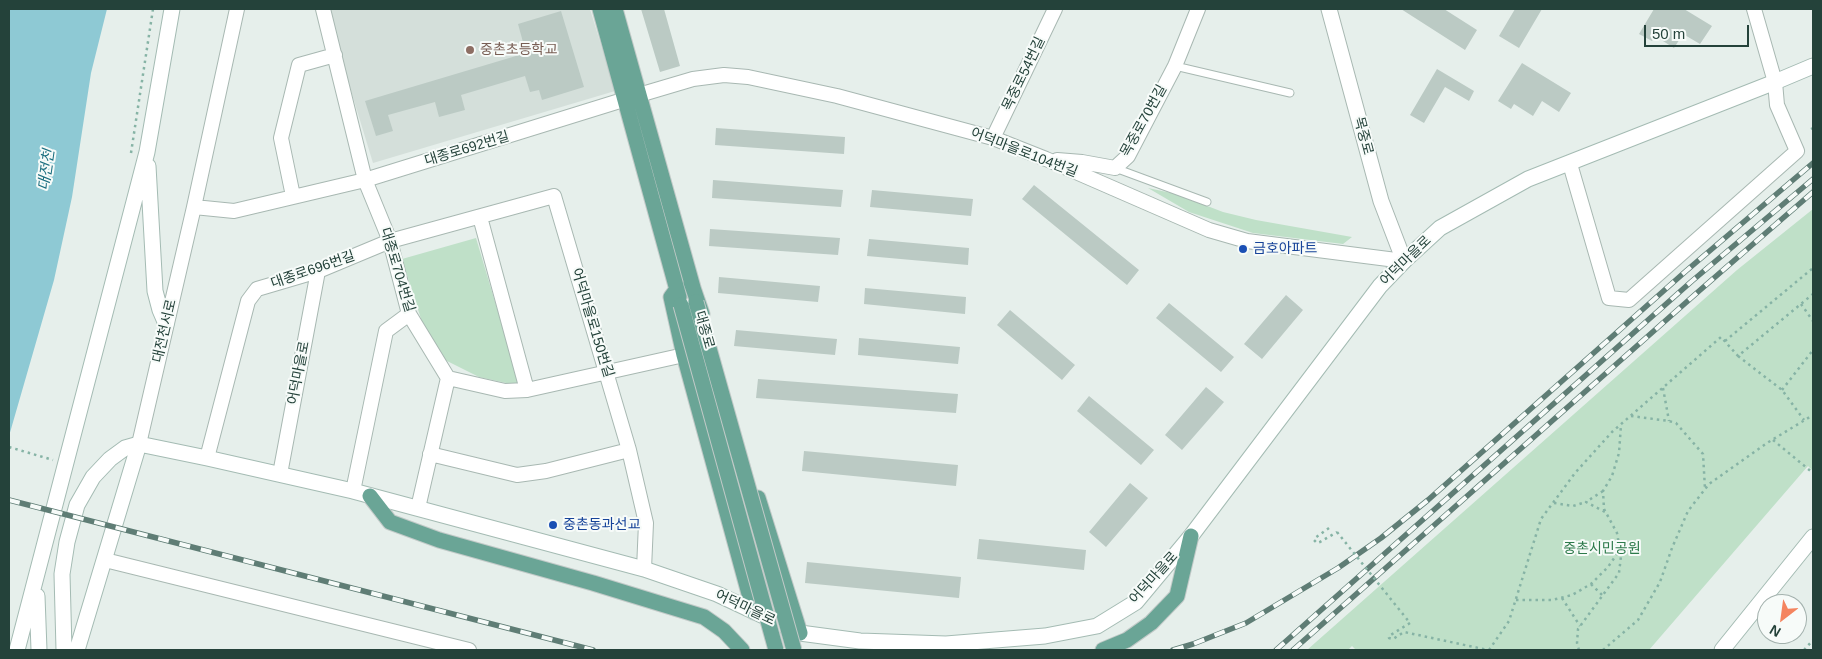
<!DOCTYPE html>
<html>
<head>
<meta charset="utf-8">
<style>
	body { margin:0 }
	#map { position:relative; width:1822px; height:659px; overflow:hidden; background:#e6efeb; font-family:Arial,sans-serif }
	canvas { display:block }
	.frame { position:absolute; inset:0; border:10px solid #24423a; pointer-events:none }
	.north { position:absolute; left:1757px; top:594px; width:50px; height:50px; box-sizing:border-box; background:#f7fbf9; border:1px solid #a3b1ad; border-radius:50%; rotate:210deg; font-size:14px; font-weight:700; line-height:20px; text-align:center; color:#24423a }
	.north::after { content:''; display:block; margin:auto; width:18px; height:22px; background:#f4845f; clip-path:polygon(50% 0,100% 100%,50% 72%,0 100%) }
	.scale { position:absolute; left:1644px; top:25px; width:105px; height:22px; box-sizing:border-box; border:2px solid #24423a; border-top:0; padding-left:6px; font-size:15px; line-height:18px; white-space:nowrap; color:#24423a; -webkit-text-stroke:4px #f7fbf9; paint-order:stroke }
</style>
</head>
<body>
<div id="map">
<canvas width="1822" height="659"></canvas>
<div class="frame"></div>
<div class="north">N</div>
<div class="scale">50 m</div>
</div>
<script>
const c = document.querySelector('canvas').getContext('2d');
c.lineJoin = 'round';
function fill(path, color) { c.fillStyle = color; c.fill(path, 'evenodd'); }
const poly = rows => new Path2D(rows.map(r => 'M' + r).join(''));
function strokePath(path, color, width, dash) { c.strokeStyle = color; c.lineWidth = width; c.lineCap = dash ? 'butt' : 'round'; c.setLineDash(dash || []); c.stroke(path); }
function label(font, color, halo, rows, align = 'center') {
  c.font = font + ' Arial,"Noto Sans KR",sans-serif'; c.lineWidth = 4; c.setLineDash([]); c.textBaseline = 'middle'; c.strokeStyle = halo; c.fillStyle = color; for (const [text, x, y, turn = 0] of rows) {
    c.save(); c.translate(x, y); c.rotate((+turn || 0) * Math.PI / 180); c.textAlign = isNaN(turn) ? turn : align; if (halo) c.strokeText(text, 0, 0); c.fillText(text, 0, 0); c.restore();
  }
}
fill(poly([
	[326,9,590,9,615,91,373,163]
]), '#d4dfda');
fill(poly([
	[1148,188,1176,194,1223,212,1256,220,1352,237,1343,244,1253,233,1189,212],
	[1813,209,1813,471,1808,466,1649,650,1356,650,1352,646,1348,650,1307,650,1737,270],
	[476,238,520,386,479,377,443,359,422,322,402,259]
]), '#bfe0c8');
fill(poly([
	[9,9,107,9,91,73,72,197,54,280,9,436]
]), '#8ec9d4');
fill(poly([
	[641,9,664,9,680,66,660,72],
	[1401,9,1444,9,1477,30,1465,50],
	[1515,9,1542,9,1519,48,1499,36],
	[1654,9,1684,9,1712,26,1700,44,1683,34,1674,48,1655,36,1652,41,1639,34],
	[561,11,584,87,542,100,539,90,530,92,525,76,461,95,465,110,439,117,435,102,388,115,393,131,376,136,365,101,526,53,518,24],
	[1522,63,1571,93,1559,112,1542,101,1533,116,1514,104,1511,109,1498,101],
	[1437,69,1474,91,1469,101,1445,87,1424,123,1410,115],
	[716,128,845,137,844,154,715,145],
	[713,180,843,190,841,207,712,198],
	[1034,185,1139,270,1127,285,1022,199],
	[872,190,973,199,971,216,870,207],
	[710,229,840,238,838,255,709,246],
	[869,239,969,248,968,265,867,256],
	[719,277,820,286,818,302,718,293],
	[865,288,966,297,965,314,864,304],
	[1286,295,1303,310,1262,359,1244,344],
	[1169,303,1234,357,1221,372,1156,318],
	[1010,310,1075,365,1062,380,997,325],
	[736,330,837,339,835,355,734,346],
	[859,338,960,347,958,364,858,355],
	[758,379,958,394,956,413,756,398],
	[1206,387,1224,402,1182,450,1165,435],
	[1089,396,1154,450,1141,465,1077,411],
	[804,451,958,465,956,486,802,471],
	[1130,483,1148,498,1106,547,1089,532],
	[979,539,1086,550,1084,570,977,559],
	[807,562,961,577,959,598,805,583]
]), '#bbcac4');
const service = poly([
	[1175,66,1290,93],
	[1115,168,1207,202]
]);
const minor = poly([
	[323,9,365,180,390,241,409,314,448,378,505,391,527,390,684,355],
	[993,138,1055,9],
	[1057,160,1082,162,1115,168,1128,156,1175,66,1198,9],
	[1570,164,1609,298,1629,300,1797,151,1777,105,1775,82,1754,9],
	[293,196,281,138,299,65,335,55],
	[194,207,234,211,365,180,639,95,693,79,724,75,748,77,837,96,993,138,1046,159,1209,230,1247,241,1404,261],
	[480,217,527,390],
	[139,444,194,207,237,9],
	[430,454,517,475,546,471,629,450],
	[207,458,248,301,257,289,318,271,390,241,554,196,629,450,646,523,644,569],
	[280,474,318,271],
	[353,491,386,331,409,314],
	[418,508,448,378],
	[105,560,469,650]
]);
const tertiary = poly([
	[1329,9,1381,201,1404,261]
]);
const secondary = poly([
	[148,166,155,291,160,310,166,324],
	[37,596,39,650],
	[17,650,147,152,172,9],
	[64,650,62,574,67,542,77,505,93,477,110,459,125,448,139,444,207,458,353,491,644,569,717,594,800,633,860,641,946,644,1045,636,1097,626,1136,602,1191,536,1380,286,1404,261,1440,228,1528,179,1775,82,1813,66],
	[77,650,139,444],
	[1722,650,1813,537]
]);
const primary = poly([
	[600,9,679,297],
	[615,9,694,291],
	[691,282,702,314],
	[677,289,671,297,684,355,754,612],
	[370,496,390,522,439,540,593,583,704,617,724,631,742,650],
	[758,498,800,633],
	[1103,650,1127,640,1151,623,1177,596,1191,536]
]);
strokePath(service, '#a8b8b2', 9);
strokePath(minor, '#a8b8b2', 16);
strokePath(tertiary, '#a8b8b2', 17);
strokePath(secondary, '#a4bbb3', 17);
strokePath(primary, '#c2cac8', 17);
strokePath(poly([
	[1811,129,1813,128],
	[131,153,153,9],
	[1801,304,1813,321],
	[1725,341,1813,268],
	[1738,356,1782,390,1804,420],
	[1663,388,1669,421],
	[1782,390,1813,350],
	[1631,416,1669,421,1676,423,1703,454,1705,489],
	[1773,440,1813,473],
	[9,447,53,460],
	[1603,491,1586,502,1605,512],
	[1554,503,1573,506,1586,502],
	[1329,528,1315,538,1314,540,1317,543,1320,542,1337,532],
	[1591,584,1603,596],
	[1562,598,1580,626],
	[1516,600,1552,600,1572,595,1591,584,1608,567,1619,551],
	[1410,623,1389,636,1389,638,1393,639,1404,632,1488,650],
	[1489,650,1509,621,1541,519,1575,473,1612,432,1721,337,1738,356,1813,294],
	[1579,650,1577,643,1578,629,1619,573,1621,556,1617,533,1604,509,1603,491,1612,476,1619,453,1621,425],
	[1603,650,1638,620,1660,582,1672,548,1688,511,1709,484,1767,443,1813,415],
	[1804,650,1813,640]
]), '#86b3a5', 2.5, [2.5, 4]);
strokePath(service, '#fff', 7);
strokePath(minor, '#fff', 14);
strokePath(tertiary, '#fff', 15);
strokePath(secondary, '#fff', 15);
strokePath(primary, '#6aa596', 15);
const rail = poly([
	[9,500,593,650],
	[1173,650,1193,644,1246,623,1338,568,1381,538,1428,500,1686,271,1813,163],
	[1276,650,1692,281,1813,179],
	[1293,650,1699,291,1813,192]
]);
strokePath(rail, '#5f7d75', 5.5);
strokePath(rail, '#f7fbf9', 4, [11]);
const primaryBridge = poly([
	[696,302,794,650],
	[681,305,776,650]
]);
strokePath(primaryBridge, '#c2cac8', 17, []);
strokePath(poly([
	[1337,532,1410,623]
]), '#86b3a5', 2.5, [2.5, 4]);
strokePath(primaryBridge, '#6aa596', 15);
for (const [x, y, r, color] of [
	[470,50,5,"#8d6e63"],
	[1243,249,5,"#1a4fb4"],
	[553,525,5,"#1a4fb4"]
]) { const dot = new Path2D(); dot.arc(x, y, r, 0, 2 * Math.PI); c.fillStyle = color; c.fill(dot); strokePath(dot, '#f7fbf9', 2); }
label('14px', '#785e54', '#f7fbf9', [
	["중촌초등학교",480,50]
], 'left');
label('14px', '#24423a', '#f7fbf9', [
	["목중로54번길",1024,74,-64],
	["목중로70번길",1144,121,-61],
	["목중로",1363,136,75],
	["대종로692번길",467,149,-17],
	["어덕마을로104번길",1024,153,21],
	["어덕마을로",1406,261,-44],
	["대종로696번길",313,270,-19],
	["대종로704번길",397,270,73],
	["어덕마을로150번길",592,323,73],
	["대종로",704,330,74],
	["대전천서로",165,331,-77],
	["어덕마을로",299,373,-79],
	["어덕마을로",1154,578,-48],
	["어덕마을로",745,608,25]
]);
label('14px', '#164399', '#f7fbf9', [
	["금호아파트",1253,249],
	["중촌동과선교",563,525]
], 'left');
label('14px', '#2d7a4b', '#f7fbf9', [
	["중촌시민공원",1602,549]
]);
label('italic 15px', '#1c6f80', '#f7fbf9', [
	["대전천",47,170,-82]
]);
</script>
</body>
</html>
